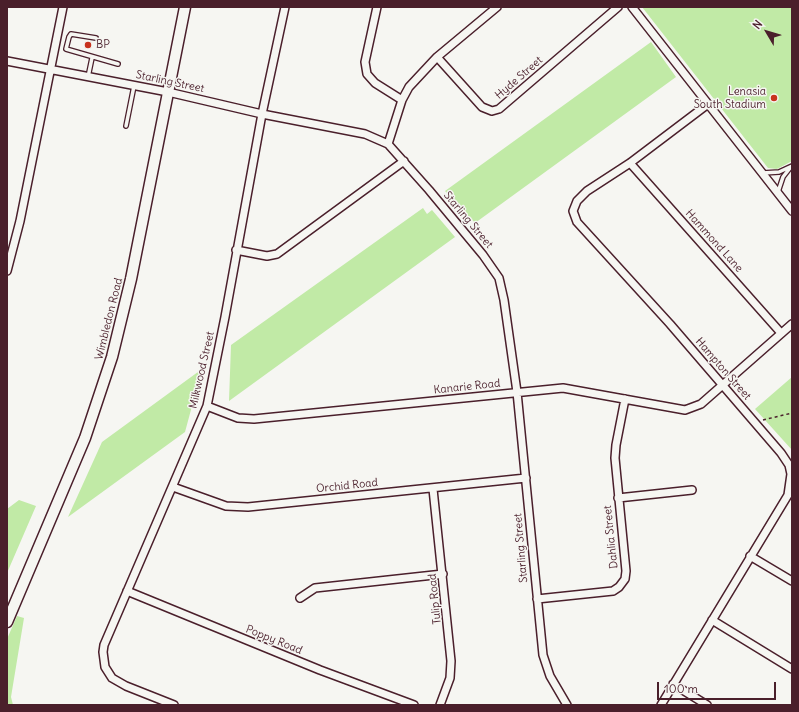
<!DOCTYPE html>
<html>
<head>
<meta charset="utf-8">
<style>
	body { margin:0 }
	#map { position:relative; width:799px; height:712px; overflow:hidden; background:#f6f6f2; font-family:Delius,sans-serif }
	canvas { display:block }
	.frame { position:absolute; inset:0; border:8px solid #4a1f2b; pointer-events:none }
	.north { position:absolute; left:747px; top:12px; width:40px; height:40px; -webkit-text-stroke:3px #f6f6f2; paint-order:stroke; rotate:308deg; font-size:11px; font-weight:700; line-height:16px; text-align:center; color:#4a1f2b }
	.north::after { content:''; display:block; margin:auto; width:14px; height:18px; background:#4a1f2b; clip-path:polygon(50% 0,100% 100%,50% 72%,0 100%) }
	.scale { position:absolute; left:657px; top:682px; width:119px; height:18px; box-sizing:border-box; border:2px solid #4a1f2b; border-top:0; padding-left:5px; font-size:12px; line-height:14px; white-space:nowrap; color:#4a1f2b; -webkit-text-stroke:3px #f6f6f2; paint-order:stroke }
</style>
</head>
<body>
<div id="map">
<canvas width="799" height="712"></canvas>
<div class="frame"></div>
<div class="north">N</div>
<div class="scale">100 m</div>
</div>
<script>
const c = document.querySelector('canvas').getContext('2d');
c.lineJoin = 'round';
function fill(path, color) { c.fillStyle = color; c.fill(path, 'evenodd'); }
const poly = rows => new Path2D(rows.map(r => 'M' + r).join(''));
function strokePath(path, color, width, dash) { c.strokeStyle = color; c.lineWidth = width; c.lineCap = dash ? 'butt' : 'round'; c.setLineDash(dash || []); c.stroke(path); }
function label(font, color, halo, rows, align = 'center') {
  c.font = font + ' Delius,sans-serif'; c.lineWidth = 3; c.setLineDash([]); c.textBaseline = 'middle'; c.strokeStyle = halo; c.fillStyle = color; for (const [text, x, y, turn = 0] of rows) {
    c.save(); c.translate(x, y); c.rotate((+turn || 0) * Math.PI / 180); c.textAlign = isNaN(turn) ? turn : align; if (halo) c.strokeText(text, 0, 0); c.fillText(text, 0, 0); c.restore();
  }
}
fill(poly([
	[642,7,792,7,792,161,777,169,768,168],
	[651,42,676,77,475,223,445,191],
	[423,208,427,214,432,210,455,237,229,401,231,345],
	[202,369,185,432,68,517,102,442],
	[792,377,792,450,755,409],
	[19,500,36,506,7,573,7,509],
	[17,616,24,618,11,697,13,705,7,705,7,639]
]), '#c1eaa6');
const lane = poly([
	[96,38,71,34,69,37,66,49,118,64],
	[88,77,92,58],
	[126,126,134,86],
	[763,173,779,172,792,166],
	[778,192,783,177,790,168]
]);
const street = poly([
	[377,7,365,62,367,74,375,83,402,100],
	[632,7,792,211],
	[437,57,482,107,492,111,499,109,618,7],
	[7,61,168,92,262,114,365,134,388,144,429,190,483,255,499,278,504,300,517,392,543,655,550,676,567,705],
	[388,144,402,100,409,87,437,57,497,7],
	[630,163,781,333],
	[236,250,267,256,277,254,404,161],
	[7,271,20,221,63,7],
	[207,406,238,418,254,419,563,388,685,410,701,404,792,324],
	[173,487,226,506,248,507,526,478],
	[433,489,451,661,450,678,440,705],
	[618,498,692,490],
	[750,556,792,581],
	[127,591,320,670,414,705],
	[300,598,315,588,443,574],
	[537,599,613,591,619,587,625,579,626,571,615,458,616,445,625,399],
	[712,620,792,669],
	[673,684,707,705],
	[174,705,126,686,112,678,105,667,103,652,104,645,207,406,225,317,262,114,285,7],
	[661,705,788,495,791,474,789,465,781,453,670,324,577,222,573,211,577,201,587,191,630,163,708,104]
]);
const secondary = poly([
	[7,622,85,438,112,357,131,279,185,7]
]);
strokePath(lane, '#4a1f2b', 6);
strokePath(street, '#4a1f2b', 10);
strokePath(secondary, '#4a1f2b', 13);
strokePath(poly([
	[763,420,792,413]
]), '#4a1f2b', 1.5, [3, 3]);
strokePath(lane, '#f6f6f2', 3.5);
strokePath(street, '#f6f6f2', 7);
strokePath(secondary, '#f6f6f2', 10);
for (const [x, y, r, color] of [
	[88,45,4,"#c8321e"],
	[774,98,4,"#c8321e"]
]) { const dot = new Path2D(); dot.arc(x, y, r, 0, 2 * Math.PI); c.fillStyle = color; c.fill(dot); strokePath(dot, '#f6f6f2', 1.5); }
label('11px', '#4a1f2b', '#f6f6f2', [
	["BP",96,45],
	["Lenasia",766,92,"right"],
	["South Stadium",766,105,"right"]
], 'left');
label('11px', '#4a1f2b', '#f6f6f2', [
	["Hyde Street",519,78,-41],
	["Starling Street",170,82,12],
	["Starling Street",468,220,50],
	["Hammond Lane",714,241,48],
	["Wimbledon Road",109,319,-76],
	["Hampton Street",723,369,49],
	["Milkwood Street",202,370,-77],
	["Kanarie Road",467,387,-6],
	["Orchid Road",347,486,-6],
	["Dahlia Street",611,537,-96],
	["Starling Street",521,548,-95],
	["Tulip Road",435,599,-96],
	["Poppy Road",274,640,22]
]);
</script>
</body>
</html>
